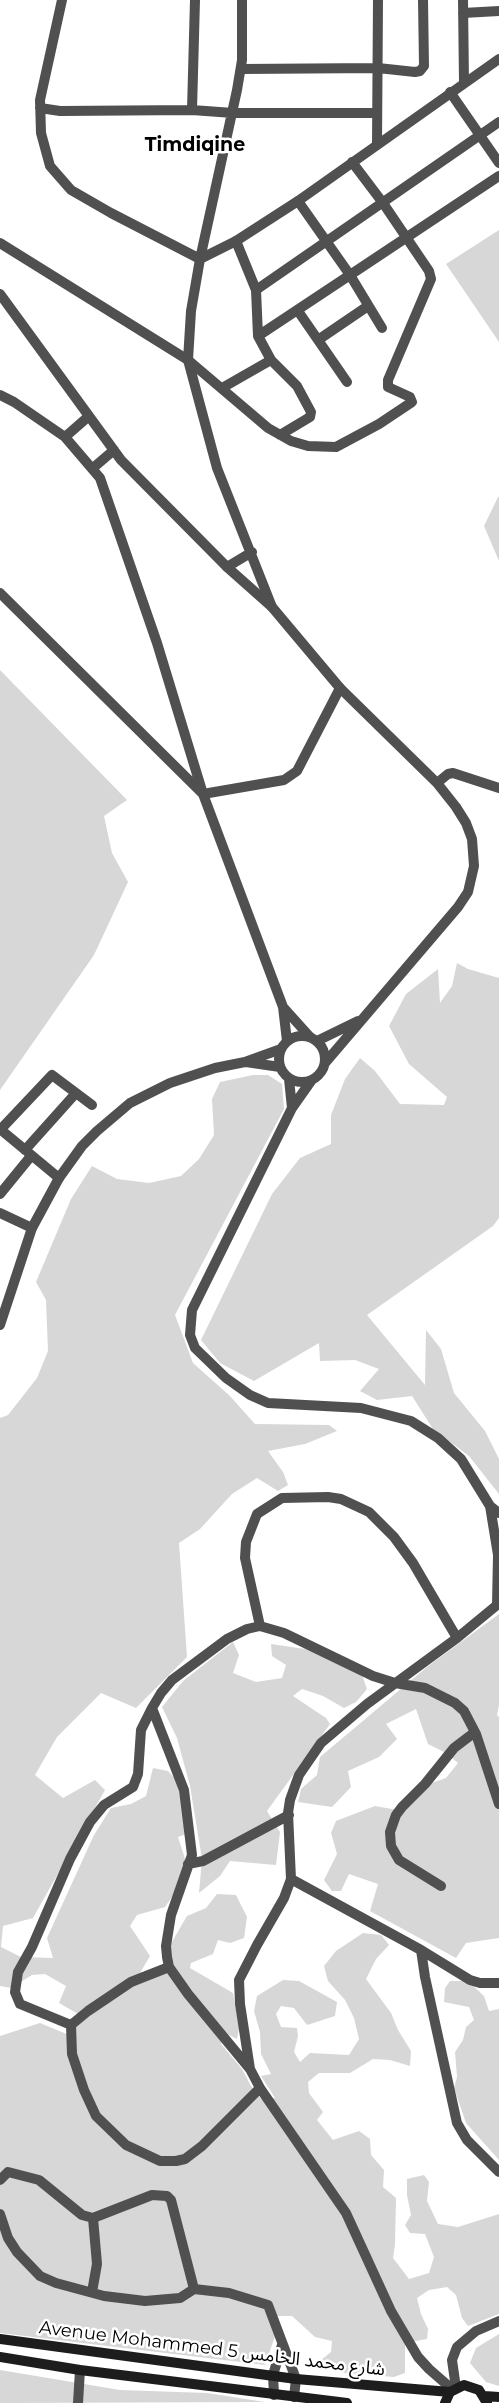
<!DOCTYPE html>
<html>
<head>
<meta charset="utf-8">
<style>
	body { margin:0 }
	canvas { display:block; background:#fff }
</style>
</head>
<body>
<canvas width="499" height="2403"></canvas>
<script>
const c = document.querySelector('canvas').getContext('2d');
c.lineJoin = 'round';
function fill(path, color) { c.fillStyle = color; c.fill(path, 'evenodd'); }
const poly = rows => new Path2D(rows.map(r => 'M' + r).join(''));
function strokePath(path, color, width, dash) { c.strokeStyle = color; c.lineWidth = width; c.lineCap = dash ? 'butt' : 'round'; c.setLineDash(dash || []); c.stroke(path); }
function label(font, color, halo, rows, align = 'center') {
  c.font = font + ' Montserrat,"Noto Sans Arabic",sans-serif'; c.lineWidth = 5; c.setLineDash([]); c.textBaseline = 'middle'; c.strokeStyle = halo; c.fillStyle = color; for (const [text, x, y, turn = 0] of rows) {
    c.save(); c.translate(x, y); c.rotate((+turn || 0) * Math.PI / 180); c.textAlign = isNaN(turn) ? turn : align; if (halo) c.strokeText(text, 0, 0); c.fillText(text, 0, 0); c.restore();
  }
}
fill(poly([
	[499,230,499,342,446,264],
	[498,497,499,497,499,561,484,526],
	[0,670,127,800,104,816,112,853,128,882,94,955,0,1090],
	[457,963,468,969,499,978,499,1218,493,1226,367,1315,425,1385,426,1330,441,1349,454,1393,485,1431,499,1459,499,1494,469,1456,433,1429,412,1396,377,1400,360,1391,379,1369,355,1360,320,1361,319,1343,254,1381,220,1363,201,1340,272,1194,300,1158,331,1144,331,1115,345,1079,360,1058,375,1071,400,1104,444,1105,447,1097,409,1064,389,1026,406,994,438,969,440,1003,452,986],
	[253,1075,268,1075,282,1084,284,1109,175,1315,193,1363,230,1396,255,1424,329,1425,337,1431,305,1444,268,1451,283,1472,288,1485,278,1491,257,1478,232,1494,200,1529,179,1543,187,1657,136,1708,101,1693,57,1737,35,1775,63,1798,95,1780,105,1790,33,1918,3,1926,1,1947,21,1957,53,1958,47,1938,94,1835,111,1808,131,1804,146,1796,153,1768,168,1771,180,1784,186,1834,178,1837,186,1862,174,1894,165,1907,137,1915,130,1926,150,1956,140,1973,162,1967,166,1952,187,1916,206,1908,217,1894,236,1895,247,1917,244,1938,230,1943,218,1940,213,1954,191,1963,190,1968,233,1993,239,2028,237,2039,227,2034,221,2044,242,2069,251,2086,261,2099,275,2098,261,2076,271,2074,261,2054,260,2032,254,2011,257,1996,283,1980,299,1981,337,2002,335,2016,307,2025,294,2008,281,2006,276,2014,281,2027,297,2028,298,2036,294,2052,300,2062,310,2053,349,2055,359,2039,354,2018,345,2000,328,1981,324,1966,336,1951,363,1933,381,1935,389,1945,376,1959,366,1979,391,2013,398,2030,411,2051,410,2066,390,2060,373,2059,350,2073,319,2073,308,2082,309,2093,323,2112,317,2120,333,2140,359,2131,370,2139,371,2155,384,2170,383,2187,396,2198,395,2245,393,2258,409,2279,429,2273,434,2257,425,2234,410,2233,405,2225,411,2215,407,2195,407,2179,424,2175,429,2182,427,2201,438,2224,458,2227,499,2214,499,2314,468,2326,462,2318,456,2295,447,2287,429,2290,417,2298,421,2314,428,2329,427,2339,405,2343,405,2373,394,2377,345,2373,316,2364,331,2352,332,2341,315,2337,292,2316,269,2316,275,2336,265,2365,0,2333,0,2036,40,2023,69,2035,80,2015,59,2003,66,1986,45,1974,32,1975,11,1988,0,1986,0,1418,8,1415,37,1378,48,1351,46,1300,36,1282,71,1199,92,1166,117,1179,149,1183,181,1176,199,1159,214,1135,212,1099,220,1082],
	[499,1614,499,1705,497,1715,499,1717,499,1938,466,1943,456,1958,370,1911,378,1884,349,1874,341,1891,332,1891,324,1880,337,1854,331,1833,336,1821,375,1806,403,1811,423,1786,446,1778,458,1763,446,1753,428,1744,416,1709,386,1724,397,1739,379,1757,348,1771,351,1787,332,1807,298,1802,301,1789,317,1775,320,1757,427,1667],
	[233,1642,239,1655,233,1673,256,1682,282,1678,286,1665,272,1656,271,1644,305,1649,361,1672,367,1689,356,1702,344,1708,323,1696,302,1689,293,1696,326,1718,330,1724,267,1811,280,1832,276,1865,230,1861,220,1876,199,1893,202,1859,190,1786,177,1738,162,1707,183,1681],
	[450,1981,468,1981,484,1996,489,2011,499,2009,499,2160,466,2123,454,2088,457,2077,455,2052,463,2040,466,2027,474,2020,469,2007,444,2002,445,1988],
	[499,2334,499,2386,486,2382,470,2363,476,2348],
	[0,2370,120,2390,207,2393,265,2402,0,2403]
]), '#d7d7d7');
strokePath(poly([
	[62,0,40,100,41,133,50,166,71,190,111,213,200,259,237,90,242,60,242,0],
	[463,0,464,82],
	[463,13,499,11],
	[241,69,378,68,415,72,420,71,424,66,423,0],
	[450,92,499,163],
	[40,108,60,111,192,110,233,113,377,113],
	[192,110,195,0],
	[377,144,378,0],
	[298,201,350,275,499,176],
	[236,241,256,290,258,336,271,360,297,386,311,412,310,417,280,435],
	[0,243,188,360,268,428,291,441,308,446,336,447,379,424,412,402,410,397,388,387,388,380,431,279,429,271,383,203,352,162],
	[256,290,499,122],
	[0,294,121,460,227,567,272,607],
	[298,311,347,382],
	[258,336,350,275,382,328],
	[318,340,368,306],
	[222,388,271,360],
	[0,395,14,402,65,437,100,478,157,643,203,794,283,1007,287,1041],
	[65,437,89,416],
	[93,468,114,450],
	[0,593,203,794,284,780,297,771,340,688],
	[283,1007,310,1037],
	[0,1129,59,1178],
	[1,1129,52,1075,92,1105],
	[25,1150,76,1093],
	[0,1194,31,1156],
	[0,1213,32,1228],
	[260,1626,245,1558,246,1542,257,1514,282,1498,328,1497,341,1499,369,1512,394,1537,413,1563,457,1638],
	[188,1864,203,1861,289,1815],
	[291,1879,421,1950,425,1977,457,2123,467,2140,499,2172],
	[441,1886,399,1860,391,1846,390,1832,396,1815,402,1807,425,1784,454,1748,475,1732],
	[421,1950,470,1980,480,1983,499,1983],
	[169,1967,131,1982,88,2011,71,2025,72,2054,84,2090,96,2116,126,2145,160,2161,176,2161,185,2159,202,2146,260,2088],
	[71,2025,20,2004,15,1992,18,1972,32,1947,70,1859,90,1822,104,1805,133,1787,138,1774,141,1730,152,1708],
	[250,2069,188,1994,169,1967,167,1957,166,1946,171,1915,192,1855,184,1790,152,1708,161,1693,172,1680,227,1639,247,1629,260,1626,284,1633,373,1676,395,1683,425,1688,455,1703,464,1711,476,1734,499,1804],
	[0,2180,8,2172,39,2180,82,2215,93,2218,152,2195,167,2196,171,2200,194,2289],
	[0,2214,8,2238,17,2252,40,2276,56,2283,104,2296,145,2301,180,2298,194,2289],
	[194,2289,229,2293,268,2305,296,2379,294,2397],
	[92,2292,97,2264,93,2218],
	[456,2388,452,2360,457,2347,476,2331,499,2321],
	[453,2390,429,2369,418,2357,391,2311,346,2213,260,2088,250,2069,240,2004,239,1980,257,1945,284,1898,291,1879,288,1813,290,1800,299,1775,321,1743,367,1704,457,1638,497,1605],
	[274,2395,273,2375,282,2345],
	[78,2403,80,2370]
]), '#505050', 10);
strokePath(poly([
	[227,567,252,552],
	[437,783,448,774,453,773,499,788],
	'279 1059a23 23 0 1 1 46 0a23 23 0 1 1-46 0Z',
	[317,1041,358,1021],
	[246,1062,280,1067],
	[325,1063,458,907,468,892,474,866,472,839,466,823,456,807,437,783,340,688,272,607,217,468,188,360,191,311,200,259,236,241,298,201,499,59],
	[289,1079,292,1108],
	[311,1081,292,1108,192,1310,190,1335,195,1348,226,1378,250,1395,268,1403,361,1408,411,1421,438,1438,461,1459,490,1506,499,1513],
	[0,1325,32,1228,59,1178,82,1146,97,1131,130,1103,170,1083,215,1068,245,1062,281,1049],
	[490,1506,498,1555,497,1605]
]), '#505050', 10);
strokePath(poly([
	[0,2339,296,2379,450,2392],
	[0,2357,80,2370,347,2403],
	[484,2396,499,2397],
	[445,2403,450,2392,464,2385,479,2390,487,2403]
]), '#1d1d1d', 10);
label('18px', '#000', '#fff', [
	["Avenue Mohammed 5 شارع محمد الخامس",212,2349,7]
]);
label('bold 19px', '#000', '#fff', [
	["Timdiqine",195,145]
]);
</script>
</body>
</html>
